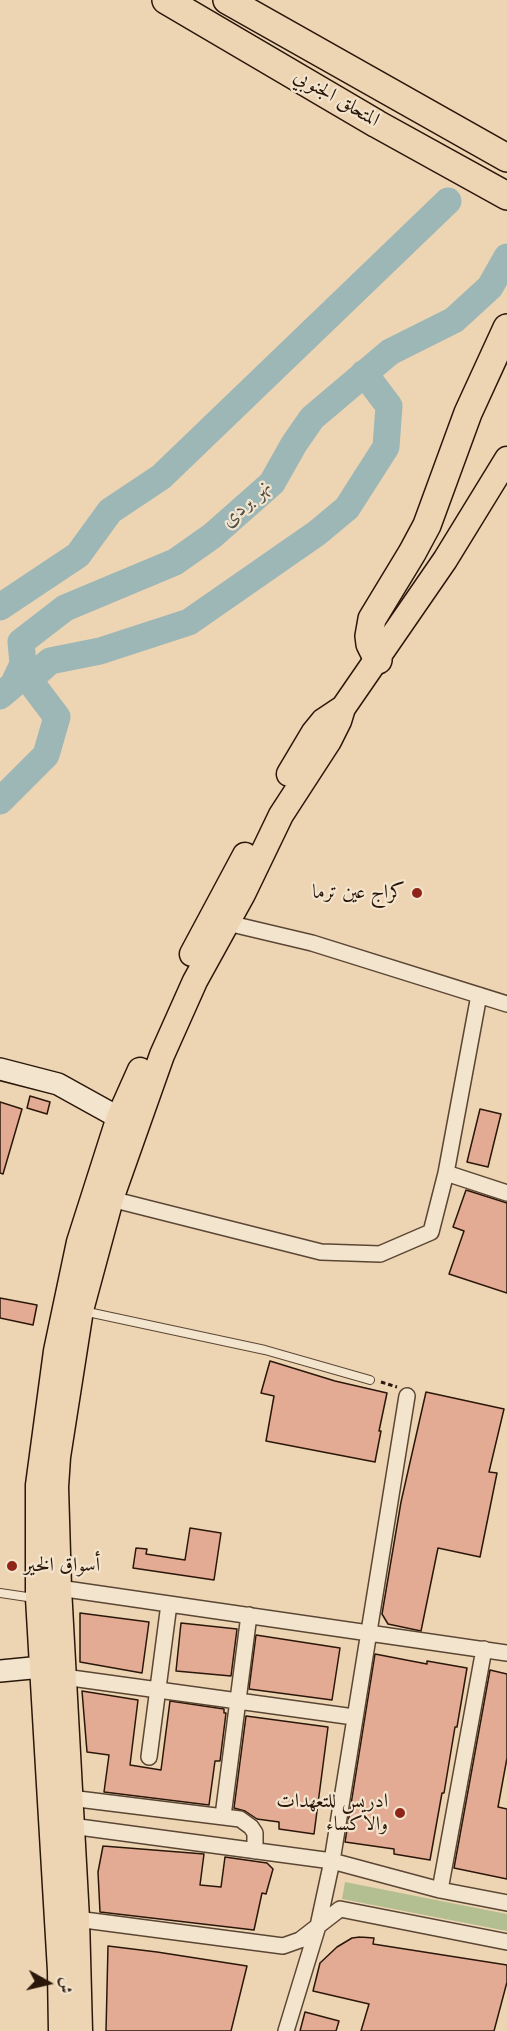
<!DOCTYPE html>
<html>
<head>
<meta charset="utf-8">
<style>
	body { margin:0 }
	#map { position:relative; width:507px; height:2031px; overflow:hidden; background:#edd5b4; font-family:Cardo,Amiri,serif }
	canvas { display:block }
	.north { position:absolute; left:18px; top:1953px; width:60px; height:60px; -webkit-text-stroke:4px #f3e4ce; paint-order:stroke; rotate:98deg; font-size:16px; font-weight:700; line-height:24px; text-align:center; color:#2a1709 }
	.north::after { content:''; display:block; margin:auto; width:21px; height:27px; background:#2a1709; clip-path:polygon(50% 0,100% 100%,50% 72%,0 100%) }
</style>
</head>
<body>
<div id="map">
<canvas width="507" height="2031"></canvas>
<div class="north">ش</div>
</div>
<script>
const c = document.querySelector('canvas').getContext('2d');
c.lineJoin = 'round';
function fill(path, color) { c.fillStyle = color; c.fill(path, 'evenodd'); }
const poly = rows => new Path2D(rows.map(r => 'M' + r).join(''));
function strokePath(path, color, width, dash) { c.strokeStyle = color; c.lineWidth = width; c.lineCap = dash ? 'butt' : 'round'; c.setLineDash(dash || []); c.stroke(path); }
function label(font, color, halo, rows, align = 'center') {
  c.font = font + ' Cardo,Amiri,serif'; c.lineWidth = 4.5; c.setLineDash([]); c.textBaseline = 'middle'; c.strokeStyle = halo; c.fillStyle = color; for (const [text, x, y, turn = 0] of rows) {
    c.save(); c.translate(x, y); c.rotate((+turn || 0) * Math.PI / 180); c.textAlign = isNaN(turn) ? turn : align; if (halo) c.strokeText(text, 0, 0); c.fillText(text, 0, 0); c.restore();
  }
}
fill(poly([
	[345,1882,507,1914,507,1931,342,1899]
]), '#b3be91');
strokePath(poly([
	[0,607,78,555,110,511,161,477,448,201],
	[0,696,13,685,23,664,21,642,65,608,175,562,212,536,272,483,294,444,312,418,390,352,454,320,490,287,507,257],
	[0,801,46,755,57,717,29,680,50,661,100,651,189,622,317,533,347,508,386,447,389,406,364,373]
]), '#9db6b6', 27);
const building = poly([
	[30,1096,50,1102,47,1114,27,1108,30,1096],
	[0,1102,22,1109,3,1174,0,1173,0,1102],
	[480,1109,501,1114,488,1167,467,1162,480,1109],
	[466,1190,507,1203,507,1293,449,1274,464,1231,453,1227,466,1190],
	[0,1298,37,1305,33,1325,0,1318,0,1298],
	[270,1361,335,1381,387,1393,379,1431,381,1431,375,1462,266,1441,274,1396,261,1393,270,1361],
	[426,1392,504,1409,489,1472,497,1473,480,1557,438,1548,421,1631,388,1624,382,1614,401,1502,426,1392],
	[190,1528,221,1533,214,1580,133,1568,136,1548,147,1549,146,1554,185,1560,190,1528],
	[80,1613,149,1622,142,1673,80,1662,80,1613],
	[181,1623,237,1629,231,1676,176,1671,181,1623],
	[256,1635,340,1648,332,1700,249,1689,256,1635],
	[375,1654,427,1664,427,1661,467,1668,457,1727,455,1727,444,1793,442,1793,430,1860,394,1854,394,1849,345,1842,375,1654],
	[490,1670,507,1674,507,1758,498,1807,507,1809,507,1879,454,1868,490,1670],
	[82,1691,138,1700,130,1765,161,1770,170,1701,224,1709,224,1713,226,1713,220,1761,215,1761,209,1805,104,1792,109,1755,87,1752,82,1691],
	[246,1716,328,1727,314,1834,279,1829,279,1822,257,1819,245,1811,234,1808,246,1716],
	[103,1846,204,1854,200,1885,221,1887,225,1857,267,1863,273,1869,266,1894,262,1893,254,1930,100,1912,98,1872,103,1846],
	[360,1937,374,1938,373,1944,507,1965,507,1982,494,2031,361,2031,369,2004,313,1991,320,1963,337,1947,352,1938,360,1937],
	[108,1946,157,1952,247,1966,231,2031,106,2031,108,1946],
	[305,2012,339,2021,336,2031,300,2031,305,2012]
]);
fill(building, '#e3ab94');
strokePath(building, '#2a1709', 1.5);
const lane = poly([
	[83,1311,265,1350,370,1380],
	[0,1593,34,1598]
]);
const street = poly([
	[219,921,312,943,507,1004],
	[479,995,446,1173,507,1193],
	[111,1199,321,1252,380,1254,431,1232,446,1173],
	[59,1588,507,1653],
	[64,1677,354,1717],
	[149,1757,169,1604],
	[70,1798,240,1819,251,1827,255,1833,255,1851],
	[223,1816,249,1615],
	[64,1825,332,1861,440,1890,507,1903],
	[440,1890,484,1649],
	[69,1918,283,1946,300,1940,318,1926,332,1861,407,1396],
	[286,2031,318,1926,340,1909,507,1942]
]);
const secondary = poly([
	[0,1069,58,1084,132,1125],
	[0,1671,42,1667]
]);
const primary = poly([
	[289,774,314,732,323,721,341,709],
	[192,954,245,855],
	[61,2031,60,1971,38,1598,38,1485,56,1351,79,1242,119,1117,140,1070],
	[80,2031,77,1919,59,1588,56,1487,58,1457,81,1310,111,1199,162,1055,195,981,243,894,281,815,329,741,339,721,343,708,445,560,507,459]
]);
const highway = poly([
	[166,0,377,124,507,196],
	[227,0,507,158],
	[378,660,370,644,369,636,372,619,412,553,427,525,468,413,507,328]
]);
strokePath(lane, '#5b4634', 10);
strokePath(street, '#5b4634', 18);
strokePath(secondary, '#2a1709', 24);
strokePath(primary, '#2a1709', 27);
strokePath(highway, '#2a1709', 30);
strokePath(poly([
	[381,1382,397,1387]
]), '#2a1709', 3, [4.5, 3]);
strokePath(lane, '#f3e4ce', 8);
strokePath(street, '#f3e4ce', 15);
strokePath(secondary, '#f3e4ce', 21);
strokePath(primary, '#edd5b4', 24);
strokePath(highway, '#edd5b4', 27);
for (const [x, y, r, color] of [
	[417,893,6,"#8f2418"],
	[12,1566,6,"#8f2418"],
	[400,1813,6,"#8f2418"]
]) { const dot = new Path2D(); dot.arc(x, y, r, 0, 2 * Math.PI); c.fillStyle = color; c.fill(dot); strokePath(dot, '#f3e4ce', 2); }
label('20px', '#2a1709', '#f3e4ce', [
	["المتحلق الجنوبي",336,99,30]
]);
label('20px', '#2a1709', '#f3e4ce', [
	["كراج عين ترما",405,893],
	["أسواق الخير",24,1566,"left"],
	["ادريس للتعهدات",388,1802],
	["والاكساء",388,1825]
], 'right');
label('italic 21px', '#524f46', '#f3e4ce', [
	["نهر بردى",247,504,-43]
]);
</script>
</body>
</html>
